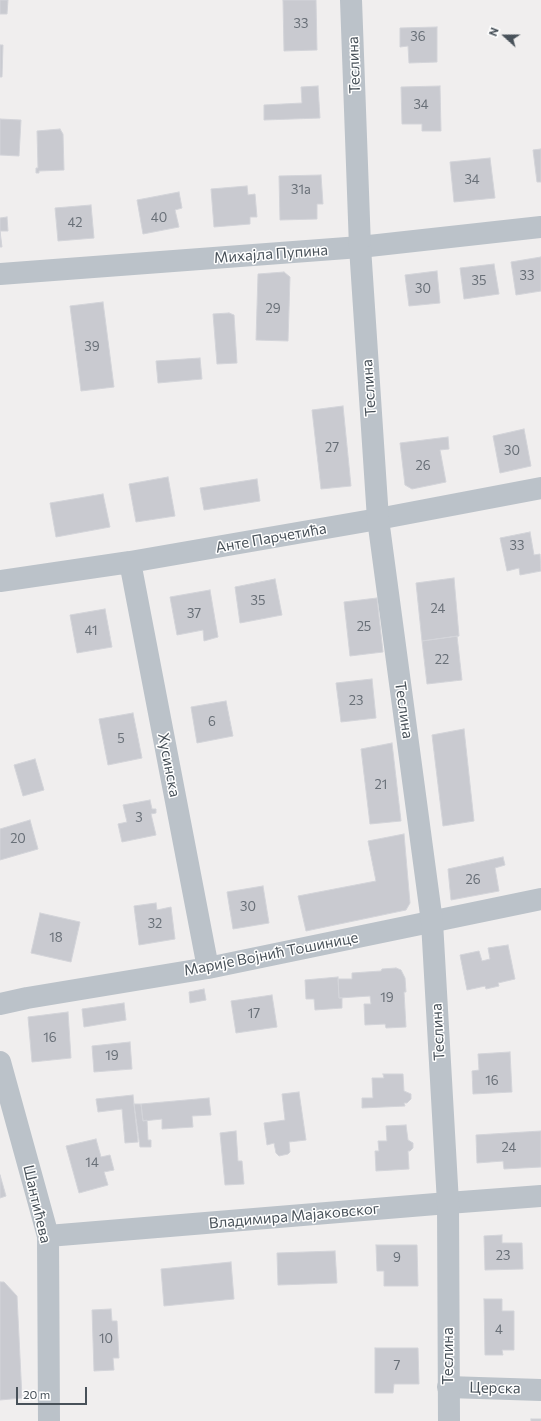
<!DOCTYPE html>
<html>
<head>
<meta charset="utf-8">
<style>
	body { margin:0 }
	#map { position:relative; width:541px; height:1421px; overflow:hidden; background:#f0eeee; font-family:Commissioner,sans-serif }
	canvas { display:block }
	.north { position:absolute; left:485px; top:16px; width:40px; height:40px; -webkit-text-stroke:3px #fff; paint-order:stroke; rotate:291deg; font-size:11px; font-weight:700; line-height:16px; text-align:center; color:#485159 }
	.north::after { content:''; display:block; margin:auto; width:14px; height:18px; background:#485159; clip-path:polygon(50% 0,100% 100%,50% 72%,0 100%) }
	.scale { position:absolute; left:16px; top:1387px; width:71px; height:18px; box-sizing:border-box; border:2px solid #485159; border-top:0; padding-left:5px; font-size:12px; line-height:14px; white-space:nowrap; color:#485159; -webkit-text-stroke:3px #fff; paint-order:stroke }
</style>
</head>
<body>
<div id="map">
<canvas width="541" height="1421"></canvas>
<div class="north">N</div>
<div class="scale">20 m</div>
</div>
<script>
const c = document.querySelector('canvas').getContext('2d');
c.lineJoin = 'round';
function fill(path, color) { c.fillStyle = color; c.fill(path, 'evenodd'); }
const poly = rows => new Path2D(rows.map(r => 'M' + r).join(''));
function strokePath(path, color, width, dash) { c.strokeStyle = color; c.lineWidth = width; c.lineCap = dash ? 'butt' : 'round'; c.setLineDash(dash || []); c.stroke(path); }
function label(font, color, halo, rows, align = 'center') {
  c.font = font + ' Commissioner,sans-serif'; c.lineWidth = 3; c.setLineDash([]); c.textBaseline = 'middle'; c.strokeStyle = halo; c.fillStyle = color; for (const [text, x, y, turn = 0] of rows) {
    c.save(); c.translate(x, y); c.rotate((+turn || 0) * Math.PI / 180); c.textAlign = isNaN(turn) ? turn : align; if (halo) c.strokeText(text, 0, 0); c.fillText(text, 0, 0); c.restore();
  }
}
const building = poly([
	[0,0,8,0,7,14,0,14,0,0],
	[283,0,316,0,317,50,284,51,283,0],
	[437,27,437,62,409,63,408,46,400,47,400,28,437,27],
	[0,45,3,45,2,77,0,77,0,45],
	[318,86,320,118,264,120,264,105,302,103,301,87,318,86],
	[440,86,441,131,422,131,422,124,402,124,401,87,440,86],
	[0,119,21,120,19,156,0,155,0,119],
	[60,129,63,134,64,170,39,171,39,173,36,173,36,168,38,168,37,131,60,129],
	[541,149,541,182,537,182,533,150,541,149],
	[490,158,495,198,454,202,450,162,490,158],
	[321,175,323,204,317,204,317,219,280,220,279,176,321,175],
	[247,186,248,195,255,194,257,217,250,217,250,224,214,227,211,189,247,186],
	[179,192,182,208,175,210,179,227,143,234,137,200,179,192],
	[91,205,94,238,58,241,55,208,91,205],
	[7,217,8,231,0,231,2,247,0,247,0,218,7,217],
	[541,257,541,291,516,295,511,262,541,257],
	[494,264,499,294,464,299,460,268,494,264],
	[437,271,440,303,409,306,405,275,437,271],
	[284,272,290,277,288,341,256,340,258,274,284,272],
	[103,302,114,387,81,391,70,306,103,302],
	[229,313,234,315,237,363,217,364,213,314,229,313],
	[200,358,202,379,158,383,156,361,200,358],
	[343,406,351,486,321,489,312,410,343,406],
	[524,429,531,466,500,473,493,436,524,429],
	[448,437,449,449,440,450,446,482,412,489,405,485,400,443,448,437],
	[168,477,175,516,136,522,129,484,168,477],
	[257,479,260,501,204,510,200,488,257,479],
	[103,494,110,527,56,537,50,503,103,494],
	[530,532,534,555,540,554,541,571,520,575,519,568,507,571,500,538,530,532],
	[454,578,459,636,422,641,416,583,454,578],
	[275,579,282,615,240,623,235,587,275,579],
	[210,590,218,637,204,641,203,630,177,635,170,597,210,590],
	[377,598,383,652,350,656,344,602,377,598],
	[105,609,112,647,77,653,70,615,105,609],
	[457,636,462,680,427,684,422,641,457,636],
	[372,679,376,718,341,722,336,683,372,679],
	[226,701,233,736,197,743,191,707,226,701],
	[133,713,142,758,108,765,99,719,133,713],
	[464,729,474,821,443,826,432,735,464,729],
	[392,743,401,821,370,824,361,749,392,743],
	[35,759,44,790,23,796,14,765,35,759],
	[150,800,152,809,156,809,156,813,151,814,156,835,122,842,118,824,127,822,123,805,150,800],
	[30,820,38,849,0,860,0,829,30,820],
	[404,834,410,903,406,910,306,931,298,896,376,881,368,841,404,834],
	[503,857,505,865,495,868,499,891,451,900,448,869,503,857],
	[263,886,269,923,233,929,227,892,263,886],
	[156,903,157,910,171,907,175,939,139,945,134,906,156,903],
	[40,913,80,922,71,962,31,953,40,913],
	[508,945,515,979,498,983,499,986,486,989,485,986,467,990,460,955,479,951,482,961,490,959,488,948,508,945],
	[396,968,401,970,405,978,406,992,404,992,406,1027,386,1028,385,1024,365,1025,364,1004,371,1004,370,996,339,998,338,979,352,979,352,973,381,971,382,969,396,968],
	[338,977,339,998,342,998,342,1008,315,1010,314,999,306,999,305,980,338,977],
	[204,989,206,1000,190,1003,189,992,204,989],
	[272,995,277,1027,236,1033,231,1001,272,995],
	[124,1003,126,1020,84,1027,82,1009,124,1003],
	[68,1012,71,1058,32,1062,28,1017,68,1012],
	[130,1042,132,1069,94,1072,92,1046,130,1042],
	[510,1052,512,1092,473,1094,472,1071,479,1070,478,1054,510,1052],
	[383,1074,403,1074,404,1091,411,1094,411,1099,407,1103,404,1103,405,1106,362,1108,362,1098,373,1098,372,1078,384,1078,383,1074],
	[299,1092,306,1140,289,1142,290,1152,288,1154,279,1156,276,1153,274,1143,267,1145,264,1123,285,1120,282,1094,299,1092],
	[133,1095,138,1142,125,1143,122,1109,98,1112,96,1099,133,1095],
	[209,1098,211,1115,192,1116,193,1127,162,1129,162,1119,143,1121,141,1104,209,1098],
	[134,1104,141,1104,143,1121,147,1120,148,1140,151,1140,151,1147,140,1147,134,1104],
	[406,1125,408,1140,413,1143,413,1148,410,1151,408,1151,409,1169,376,1171,375,1151,379,1151,378,1141,387,1141,386,1126,406,1125],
	[236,1131,238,1161,242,1161,244,1184,225,1185,220,1133,236,1131],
	[541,1131,541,1167,504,1169,503,1161,477,1163,476,1135,541,1131],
	[96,1139,101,1157,110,1155,114,1170,104,1172,108,1185,79,1193,66,1146,96,1139],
	[0,1175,6,1196,0,1198,0,1175],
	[502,1235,502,1243,522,1243,523,1269,485,1270,484,1236,502,1235],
	[376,1245,417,1245,418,1286,384,1286,384,1271,377,1271,376,1245],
	[335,1251,337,1283,278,1285,277,1253,335,1251],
	[231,1262,234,1299,164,1306,161,1269,231,1262],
	[0,1282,4,1282,17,1296,22,1398,0,1400,0,1282],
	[484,1299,502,1299,502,1311,514,1311,514,1350,502,1350,503,1355,485,1355,484,1299],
	[111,1309,112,1321,117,1321,119,1358,113,1358,114,1370,94,1371,92,1310,111,1309],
	[375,1348,418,1348,419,1384,394,1384,393,1393,375,1393,375,1348],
	[531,1419,541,1419,541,1421,531,1421,531,1419]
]);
fill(building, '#c9cad0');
strokePath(building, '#d3d4d9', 1);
strokePath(poly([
	[0,274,360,247,541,227],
	[130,562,208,968],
	[0,581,130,562,378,519,541,488],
	[0,1004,27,998,208,968,541,899],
	[0,1062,48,1236,49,1421],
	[48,1236,448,1203,541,1196],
	[448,1387,541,1390]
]), '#bbc2c9', 22);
strokePath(poly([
	[351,0,360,247,378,519,432,922,448,1203,449,1421]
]), '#bbc2c9', 22);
label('13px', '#686f77', null, [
	["33",301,24],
	["36",418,37],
	["34",421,105],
	["34",472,180],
	["31a",301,190],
	["40",159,218],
	["42",75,223],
	["33",527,276],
	["35",479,281],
	["30",423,289],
	["29",273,309],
	["39",92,347],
	["27",332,448],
	["30",512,451],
	["26",423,466],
	["33",517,546],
	["35",258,601],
	["24",438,609],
	["37",194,614],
	["25",364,627],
	["41",91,631],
	["22",442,660],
	["23",356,701],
	["6",212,722],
	["5",121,739],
	["21",381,785],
	["3",139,818],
	["20",18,839],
	["26",473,880],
	["30",248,907],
	["32",155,924],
	["18",56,938],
	["19",387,998],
	["17",254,1014],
	["16",50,1038],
	["19",112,1056],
	["16",492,1081],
	["24",509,1148],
	["14",92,1163],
	["23",503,1256],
	["9",397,1258],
	["4",499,1330],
	["10",106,1339],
	["7",397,1366]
]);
label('15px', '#485159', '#fff', [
	["Теслина",354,65,-92],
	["Михајла Пупина",271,254,-4],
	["Теслина",369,388,-94],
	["Анте Парчетића",271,538,-10],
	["Теслина",404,710,82],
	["Хусинска",169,765,79],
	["Марије Војнић Тошинице",271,954,-11],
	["Теслина",438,1032,-93],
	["Шантићева",37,1204,77],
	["Владимира Мајаковског",294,1216,-5],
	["Теслина",448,1356,-90],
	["Церска",495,1388,1]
]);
</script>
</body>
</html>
